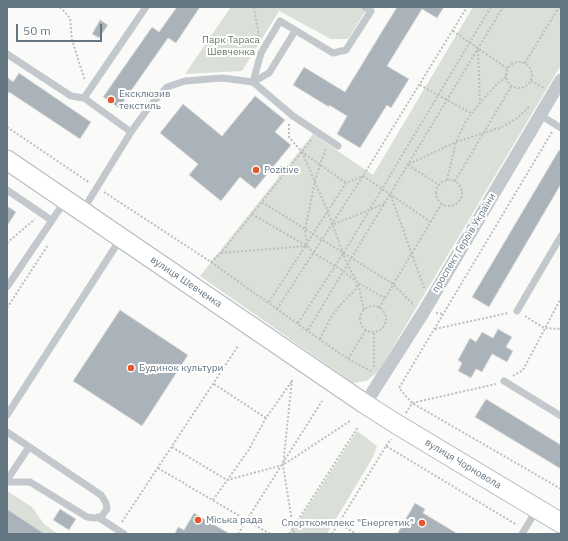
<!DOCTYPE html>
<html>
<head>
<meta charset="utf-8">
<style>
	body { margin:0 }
	#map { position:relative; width:568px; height:541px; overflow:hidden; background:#fafaf8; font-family:"IBM Plex Sans",sans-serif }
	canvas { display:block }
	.frame { position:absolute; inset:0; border:8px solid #657683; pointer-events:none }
	.scale { position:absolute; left:16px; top:24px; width:86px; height:18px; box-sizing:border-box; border:2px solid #657683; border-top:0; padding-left:5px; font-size:12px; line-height:14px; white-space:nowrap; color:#657683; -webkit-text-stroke:3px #fff; paint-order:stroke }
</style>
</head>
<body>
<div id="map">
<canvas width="568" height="541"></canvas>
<div class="frame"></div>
<div class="scale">50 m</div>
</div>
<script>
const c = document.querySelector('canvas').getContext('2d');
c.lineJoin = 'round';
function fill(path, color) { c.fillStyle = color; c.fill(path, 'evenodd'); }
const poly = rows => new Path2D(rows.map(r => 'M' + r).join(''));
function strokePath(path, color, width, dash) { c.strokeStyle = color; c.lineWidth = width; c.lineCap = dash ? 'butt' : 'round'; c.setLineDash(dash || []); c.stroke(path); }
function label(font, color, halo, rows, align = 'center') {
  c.font = font + ' "IBM Plex Sans",sans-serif'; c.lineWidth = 4; c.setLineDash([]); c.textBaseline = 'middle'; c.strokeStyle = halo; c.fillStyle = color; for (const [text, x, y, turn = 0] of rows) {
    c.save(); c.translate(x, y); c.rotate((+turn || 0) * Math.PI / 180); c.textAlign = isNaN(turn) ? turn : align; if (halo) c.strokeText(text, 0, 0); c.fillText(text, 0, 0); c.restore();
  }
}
fill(poly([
	[231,7,368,7,348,39,331,39,279,11,242,71,185,74],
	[473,7,561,7,561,65,378,372,366,381,353,383,200,276,313,134,373,175],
	[357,431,377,446,373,457,327,534,290,534],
	[7,491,32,507,44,524,58,534,7,534]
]), '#dadfd7');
const building = poly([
	[177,7,200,7,176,43,168,38,119,108,103,97,152,27,159,32,177,7],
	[397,7,444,7,437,18,422,9,387,66,409,79,391,108,387,105,360,148,337,134,347,116,329,105,329,107,293,85,304,67,345,92,397,7],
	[100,20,108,25,99,38,92,34,100,20],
	[19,73,91,122,80,139,9,92,7,95,7,77,13,82,19,73],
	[255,96,285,120,275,132,291,145,255,189,240,177,221,201,189,175,198,164,160,133,183,104,222,136,255,96],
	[559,150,561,152,561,184,489,307,472,297,559,150],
	[7,206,16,212,7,226,7,206],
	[120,310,188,355,142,426,73,381,120,310],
	[498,329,512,337,506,347,513,351,507,362,492,354,482,372,476,369,471,378,458,371,462,363,458,360,470,338,476,342,482,332,493,338,498,329],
	[486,399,561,445,561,469,475,417,486,399],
	[415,503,425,509,423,513,458,534,397,534,415,503],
	[7,509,45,534,7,534,7,509],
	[60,509,76,519,69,530,53,520,60,509],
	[194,513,230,534,177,534,175,533,178,527,184,530,194,513]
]);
fill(building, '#aab3b9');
strokePath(building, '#dcdcda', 1);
const secondary = poly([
	[7,160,365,404,398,425,561,523]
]);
strokePath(secondary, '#b3babf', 21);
strokePath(poly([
	[60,7,70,18,72,40,85,81],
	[254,7,259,37],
	[453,31,508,69],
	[478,50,480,103],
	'506 75a13 13 0 1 1 26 0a13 13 0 1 1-26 0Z',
	[525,63,559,7],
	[531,81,544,88],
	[420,85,471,113],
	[289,124,289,137,302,152,346,183],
	[7,127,90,183],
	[552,132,399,388,412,403,561,489],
	[302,152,328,212,347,264,358,283,364,311],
	[409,164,456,142,502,127,516,119,530,106],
	[408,165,439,185],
	[447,180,456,142,466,121,480,103,495,86,507,76],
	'436 193a13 13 0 1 1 26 0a13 13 0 1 1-26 0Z',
	[455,181,512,85],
	[104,192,211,262,319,339,348,359,373,372],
	[391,196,424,288],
	[262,202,393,284,414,305],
	[252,214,307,246,314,253,343,271,358,283,385,298],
	[334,224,384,204],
	[7,243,35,219],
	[221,253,307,246,305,230,315,181,320,165,326,148],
	[211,262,221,253,312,139],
	[269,302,346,183,363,176,431,222],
	'360 319a13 13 0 1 1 26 0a13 13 0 1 1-26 0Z',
	[7,308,48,245],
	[379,308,442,203],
	[277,309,363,176,467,7],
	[436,313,444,314],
	[525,316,544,328,561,329],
	[298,323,343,254,491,7],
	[435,329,508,313],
	[308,330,503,7],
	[320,339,331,317,342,303,356,289,357,284],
	[348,359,366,330],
	[374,367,374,332],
	[513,376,523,370,561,298],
	[292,380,283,465,294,534],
	[214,384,266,418],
	[406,413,412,403,496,384],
	[386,446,391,439],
	[172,447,227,480,283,465,350,421],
	[158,468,270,534],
	[213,500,248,451,266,418,292,381],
	[122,522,238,346],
	[339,523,356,534],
	[238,534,322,401],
	[289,534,358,427],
	[332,534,386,446,517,525]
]), '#bbbfc2', 2, [2, 2]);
strokePath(poly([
	[295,31,269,73,253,82,293,116,338,146],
	[7,54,71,96,84,98,131,132],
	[84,98,146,7],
	[540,115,561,128],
	[7,190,51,220],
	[83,210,131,132,149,107,167,87,185,81,222,78,253,82,261,53,280,21,333,53,346,50,371,11,365,7],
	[7,287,65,201],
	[517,311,561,236],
	[504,381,561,416],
	[7,415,121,238],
	[7,432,101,495,106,503,107,509,101,517,95,518,87,517,30,482,7,482],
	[7,480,29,447],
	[98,517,124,534],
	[522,534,537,509]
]), '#c3c8cc', 7);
strokePath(poly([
	[365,404,423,313,561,80]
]), '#c3c8cc', 13);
strokePath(secondary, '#fff', 19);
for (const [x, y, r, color] of [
	[111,100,4,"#e4572e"],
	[256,170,4,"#e4572e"],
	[131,368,4,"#e4572e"],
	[198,520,4,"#e4572e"],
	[422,523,4,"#e4572e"]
]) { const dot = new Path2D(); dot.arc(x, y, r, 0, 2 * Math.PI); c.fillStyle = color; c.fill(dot); strokePath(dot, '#fff', 1.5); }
label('10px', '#687a64', '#fff', [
	["Парк Тараса",231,40],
	["Шевченка",231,52]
]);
label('10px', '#657683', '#fff', [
	["Ексклюзив",119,94],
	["текстиль",119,106],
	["Pozitive",264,170],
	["Будинок культури",139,368],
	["Міська рада",206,520],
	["Спорткомплекс \"Енергетик\"",414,523,"right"]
], 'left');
label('10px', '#657683', '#fff', [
	["проспект Героїв України",464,243,-59],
	["вулиця Шевченка",186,282,34],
	["вулиця Чорновола",463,464,31]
]);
</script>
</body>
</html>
